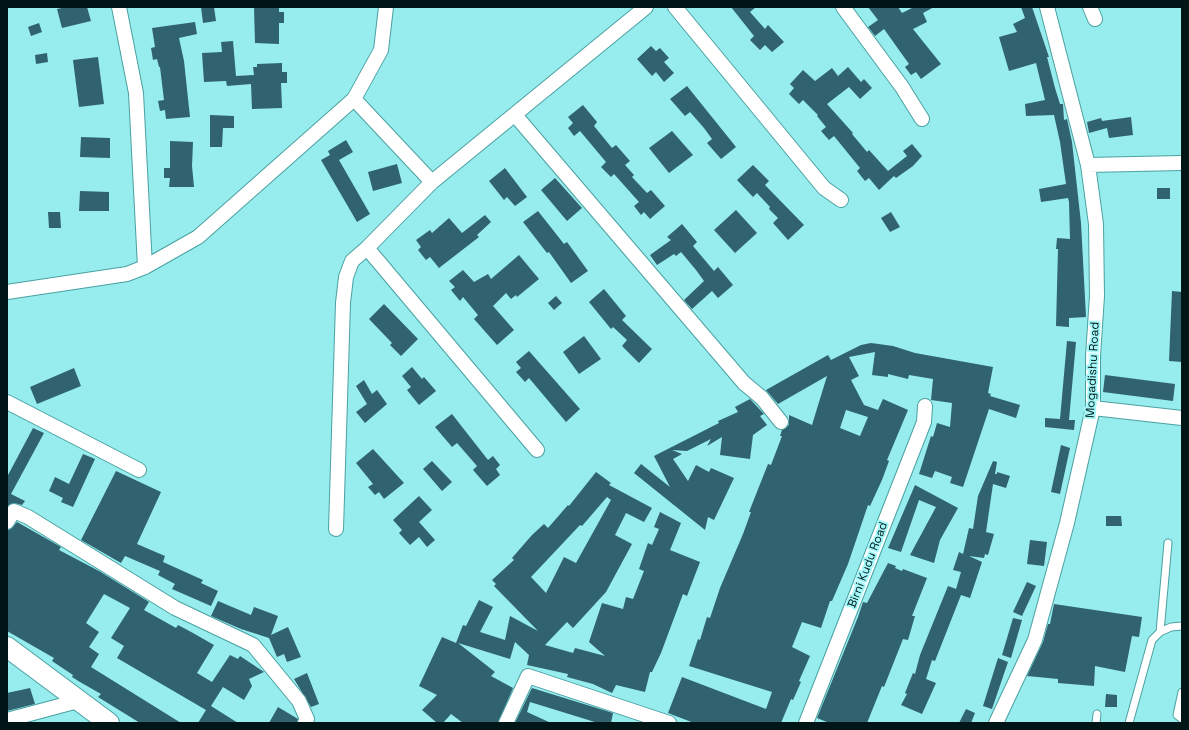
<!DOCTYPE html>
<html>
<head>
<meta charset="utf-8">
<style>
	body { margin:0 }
	#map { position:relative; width:1189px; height:730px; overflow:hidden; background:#97eced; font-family:"Space Grotesk",sans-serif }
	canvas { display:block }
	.frame { position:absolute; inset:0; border:8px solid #001616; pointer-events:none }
</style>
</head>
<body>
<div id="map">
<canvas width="1189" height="730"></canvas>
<div class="frame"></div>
</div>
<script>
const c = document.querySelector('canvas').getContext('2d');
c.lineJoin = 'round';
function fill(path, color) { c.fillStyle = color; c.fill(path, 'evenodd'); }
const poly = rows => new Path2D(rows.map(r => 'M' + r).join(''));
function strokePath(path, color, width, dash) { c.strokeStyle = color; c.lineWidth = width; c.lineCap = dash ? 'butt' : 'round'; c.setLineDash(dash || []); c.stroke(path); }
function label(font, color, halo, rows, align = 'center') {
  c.font = font + ' "Space Grotesk",sans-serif'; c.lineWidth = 4; c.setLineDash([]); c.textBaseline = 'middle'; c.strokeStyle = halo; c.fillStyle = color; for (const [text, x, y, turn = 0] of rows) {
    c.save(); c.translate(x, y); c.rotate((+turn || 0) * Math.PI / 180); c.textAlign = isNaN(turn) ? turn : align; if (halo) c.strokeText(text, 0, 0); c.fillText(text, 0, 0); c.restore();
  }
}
fill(poly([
	[66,7,87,7,91,21,62,28,57,9],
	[201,7,214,7,216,21,203,23],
	[254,7,279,7,279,12,284,12,284,23,279,23,279,44,255,43],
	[731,7,756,7,750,12,765,29,768,25,784,42,772,52,765,45,760,50,750,40,754,36],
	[868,7,898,7,902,13,914,7,934,7,923,13,927,22,913,29,941,64,921,79,916,72,911,75,905,67,909,64,884,29,875,36,868,27,878,20],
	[1021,7,1032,7,1049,57,1047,57,1055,88,1060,104,1063,104,1064,120,1067,119,1072,142,1081,223,1086,317,1069,318,1069,327,1056,326,1058,249,1056,249,1057,238,1070,239,1069,202,1068,198,1041,202,1039,189,1066,184,1060,142,1054,115,1026,116,1025,104,1045,100,1036,63,1009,71,999,37,1017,32,1013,24,1025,18],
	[195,22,197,34,179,38,184,61,190,117,166,119,165,110,160,111,158,101,164,100,160,67,159,67,157,59,153,60,151,48,155,47,152,28],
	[39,23,42,32,31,36,28,27],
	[233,41,236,76,254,75,253,67,257,67,257,64,282,63,282,72,287,72,287,83,281,83,282,108,252,109,251,84,227,86,226,81,204,82,202,53,222,52,221,42],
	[651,46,656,51,660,48,669,58,664,62,674,73,664,82,656,72,652,76,637,59],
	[47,53,48,62,36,64,35,55],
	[98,57,104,104,79,107,73,60],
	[848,67,861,82,864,79,872,88,860,99,849,87,827,104,853,133,852,134,867,152,869,150,888,171,907,156,903,151,912,144,922,156,913,166,896,178,894,176,879,190,869,178,865,181,857,171,860,168,834,136,829,140,821,131,826,127,817,116,818,115,803,100,799,104,789,94,794,88,790,84,803,70,815,81,832,68,838,76],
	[687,86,736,147,721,159,707,143,712,139,704,128,690,112,685,116,670,99],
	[583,105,597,122,594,126,612,148,616,145,630,161,625,165,634,175,632,177,647,193,651,190,665,206,650,219,644,212,641,215,634,206,639,202,614,174,611,177,601,167,606,162,580,131,574,136,568,128,573,123,568,117],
	[210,115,234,116,234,128,223,128,222,147,210,147],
	[1131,117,1133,135,1109,138,1107,128,1089,133,1087,122,1101,118,1102,121],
	[672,131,693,155,669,173,649,148],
	[81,137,110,138,110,158,80,157],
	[346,140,353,152,339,160,370,214,357,222,321,160,330,155,328,151],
	[170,141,193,142,192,166,194,187,169,187,170,178,164,178,164,168,170,168],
	[397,164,402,183,373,191,368,172],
	[753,165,769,181,765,185,804,225,788,240,773,223,778,218,769,209,770,207,757,193,753,197,737,180],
	[505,168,527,197,515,206,507,197,504,200,489,181],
	[555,178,582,208,567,221,541,190],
	[1157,188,1170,188,1170,199,1157,199],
	[80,191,109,192,109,211,79,211],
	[736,210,757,233,735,253,714,230],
	[538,211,564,244,567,242,588,271,571,283,549,252,547,253,523,222],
	[48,212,60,212,61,228,49,228],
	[891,212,900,227,890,232,881,218],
	[485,215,491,222,477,235,479,237,439,268,430,257,426,260,418,250,421,247,416,240,430,230,432,233,449,218,462,233],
	[682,224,697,242,693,246,714,271,718,267,733,285,718,298,712,291,692,309,684,300,704,281,696,270,681,252,676,256,674,254,657,265,650,255,671,240,667,237],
	[519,255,539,279,517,297,516,295,511,299,506,293,493,306,514,330,497,345,474,319,478,315,463,297,460,301,451,290,455,287,449,281,463,270,474,282,488,274,491,279],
	[604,289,626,316,622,320,652,349,639,363,622,346,627,340,613,327,611,329,589,302],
	[1172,291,1182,292,1182,362,1169,361],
	[556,296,562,303,554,310,548,303],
	[384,304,418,339,401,356,390,345,392,343,369,319],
	[584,336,601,359,579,374,563,352],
	[1067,341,1076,342,1069,420,1075,420,1074,430,1045,427,1045,418,1060,419],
	[871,343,893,346,915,353,993,367,988,393,991,394,990,396,1020,405,1016,418,989,409,963,487,950,483,952,477,935,471,932,478,919,474,931,436,933,437,937,423,950,427,952,403,931,400,933,379,909,375,908,379,888,374,888,377,872,375,875,352,849,357,859,376,851,380,864,405,878,410,883,399,908,410,887,460,889,461,882,480,870,506,868,505,848,564,832,601,830,601,821,628,802,622,792,647,810,656,799,681,801,682,793,700,791,699,781,723,694,723,668,713,682,677,766,709,772,692,689,666,698,639,700,640,707,617,710,618,720,588,743,534,751,512,749,512,768,464,771,465,782,436,780,436,782,430,789,425,789,415,812,425,827,376,778,404,766,390,828,355,831,360,861,345],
	[846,410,868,417,860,436,840,428],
	[529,351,580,409,566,422,529,378,525,382,516,372,521,368,516,362],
	[412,367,422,379,424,377,436,391,419,405,407,390,411,387,402,376],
	[74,368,81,386,37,404,30,387],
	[1105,375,1175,384,1173,401,1103,392],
	[364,380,372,394,377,390,387,404,365,423,356,412,367,404,356,386],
	[750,399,764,414,760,416,767,425,753,435,750,459,720,455,722,437,707,446,711,439,687,451,672,450,682,454,673,459,688,481,696,465,709,472,711,468,734,478,714,520,708,517,705,530,634,473,641,464,670,487,654,456,719,423,718,421,738,412,735,407],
	[452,414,488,460,493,456,500,465,496,469,500,475,487,486,473,470,477,466,457,443,452,447,435,427],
	[33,428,44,433,11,494,25,501,22,505,14,503,7,506,7,477],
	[1061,445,1070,448,1060,494,1051,492],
	[373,449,404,483,384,499,379,492,375,495,368,487,373,484,356,463],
	[83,454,95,459,73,507,61,502,63,498,49,491,55,477,69,484],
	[432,461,452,482,442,491,423,469],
	[993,461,997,462,995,474,997,474,997,472,1010,476,1006,488,993,484,986,532,994,534,988,555,985,554,984,558,969,556,982,562,970,598,961,595,935,661,932,660,926,679,936,683,922,714,901,705,907,694,905,693,913,673,915,674,920,655,948,586,956,589,961,572,953,570,959,552,963,554,969,528,973,529,978,496],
	[116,471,161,492,137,544,165,556,163,562,203,580,201,583,218,591,211,606,172,589,175,584,158,575,160,571,125,556,121,563,81,540],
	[596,472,611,483,609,485,652,508,644,522,626,513,615,535,632,544,606,592,573,628,567,622,545,645,573,653,575,648,605,656,589,642,602,603,623,609,626,597,633,599,644,571,639,569,648,543,652,545,659,529,654,527,660,512,681,523,670,550,700,562,687,596,683,594,661,653,652,672,650,672,645,692,616,685,612,693,593,684,567,677,568,674,527,665,529,655,515,642,510,659,458,643,495,672,491,676,513,688,498,723,463,723,451,714,443,723,437,723,422,710,437,695,419,686,442,637,456,643,463,625,466,626,479,600,493,607,480,632,505,640,510,616,538,631,494,586,496,584,492,580,514,560,512,558,532,535,544,524,548,528,568,505,569,506],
	[607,497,611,500,576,563,564,557,546,593,531,577,580,525,582,526],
	[915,485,958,508,940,540,934,563,910,555,936,507,919,500,901,552,888,548],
	[419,496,432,510,419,522,435,540,427,547,419,537,410,545,399,533,402,530,393,520],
	[1106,516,1121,516,1122,526,1106,526],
	[17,522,61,547,59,550,99,571,149,602,144,610,176,628,178,625,193,633,214,645,197,673,212,682,230,655,238,659,240,656,264,672,249,679,252,686,244,700,223,687,211,706,238,723,198,723,206,710,117,658,124,646,111,638,130,608,104,594,86,623,99,632,89,647,99,654,91,667,181,723,140,723,98,697,101,694,80,682,72,677,73,675,52,661,54,658,7,631,7,530,11,529],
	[1030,540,1047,542,1044,566,1027,564],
	[888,563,896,566,895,568,902,571,903,569,927,578,912,616,915,616,908,640,903,639,884,687,882,686,867,723,829,723,817,718,858,617,863,602,867,603],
	[1027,582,1036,586,1022,616,1013,612],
	[218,601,251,615,254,607,278,616,271,635,288,627,301,657,287,662,284,654,277,657,269,638,241,629,211,616],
	[1054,604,1142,617,1139,637,1132,636,1125,672,1095,666,1094,686,1058,683,1058,679,1027,676,1043,642,1048,624,1050,624],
	[1013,618,1022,620,1011,658,1002,655],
	[998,658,1008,662,992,709,983,706],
	[307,673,319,704,311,707,294,679],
	[30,688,35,704,7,711,7,693],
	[532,688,613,713,611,723,598,723,530,702,527,712,551,723,515,723],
	[1106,694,1117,695,1117,707,1105,707],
	[278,707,298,719,297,723,269,723],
	[966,709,975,713,971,723,959,723]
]), '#30626f');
const lane = poly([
	[1160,632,1168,543],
	[1182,692,1177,715,1182,719],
	[1096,723,1097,714],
	[1129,723,1152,640,1160,632,1171,627,1182,626]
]);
const street = poly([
	[119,7,136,93,145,267],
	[675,7,824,188,841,200],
	[843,7,902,87,922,119],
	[1090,7,1095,19],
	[354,99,432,182],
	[515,115,744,383,762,398,781,422],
	[1088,165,1182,163],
	[7,292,127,274,145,267,198,237,354,99,381,50,386,7],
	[7,402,139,470],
	[1093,408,1182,418],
	[537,450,367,248,432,182,646,7],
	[7,522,14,511,28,517,175,608,253,645,299,701,307,719,305,723],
	[336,529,343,303,346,277,352,261,367,248],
	[7,720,78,701],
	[506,723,528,676,669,723],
	[806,723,924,422,925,406],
	[996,723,1035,640,1067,523,1093,408,1093,356,1097,296,1096,224,1088,165,1047,7]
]);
const secondary = poly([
	[7,647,109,723]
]);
strokePath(lane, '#4ba1a2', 9);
strokePath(street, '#4ba1a2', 16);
strokePath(secondary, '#4ba1a2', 22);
strokePath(lane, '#fff', 7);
strokePath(street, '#fff', 14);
strokePath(secondary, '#fff', 20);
label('12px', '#001616', '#a4f9fb', [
	["Mogadishu Road",1093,370,-87],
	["Birni Kudu Road",868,565,-69]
]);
</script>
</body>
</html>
